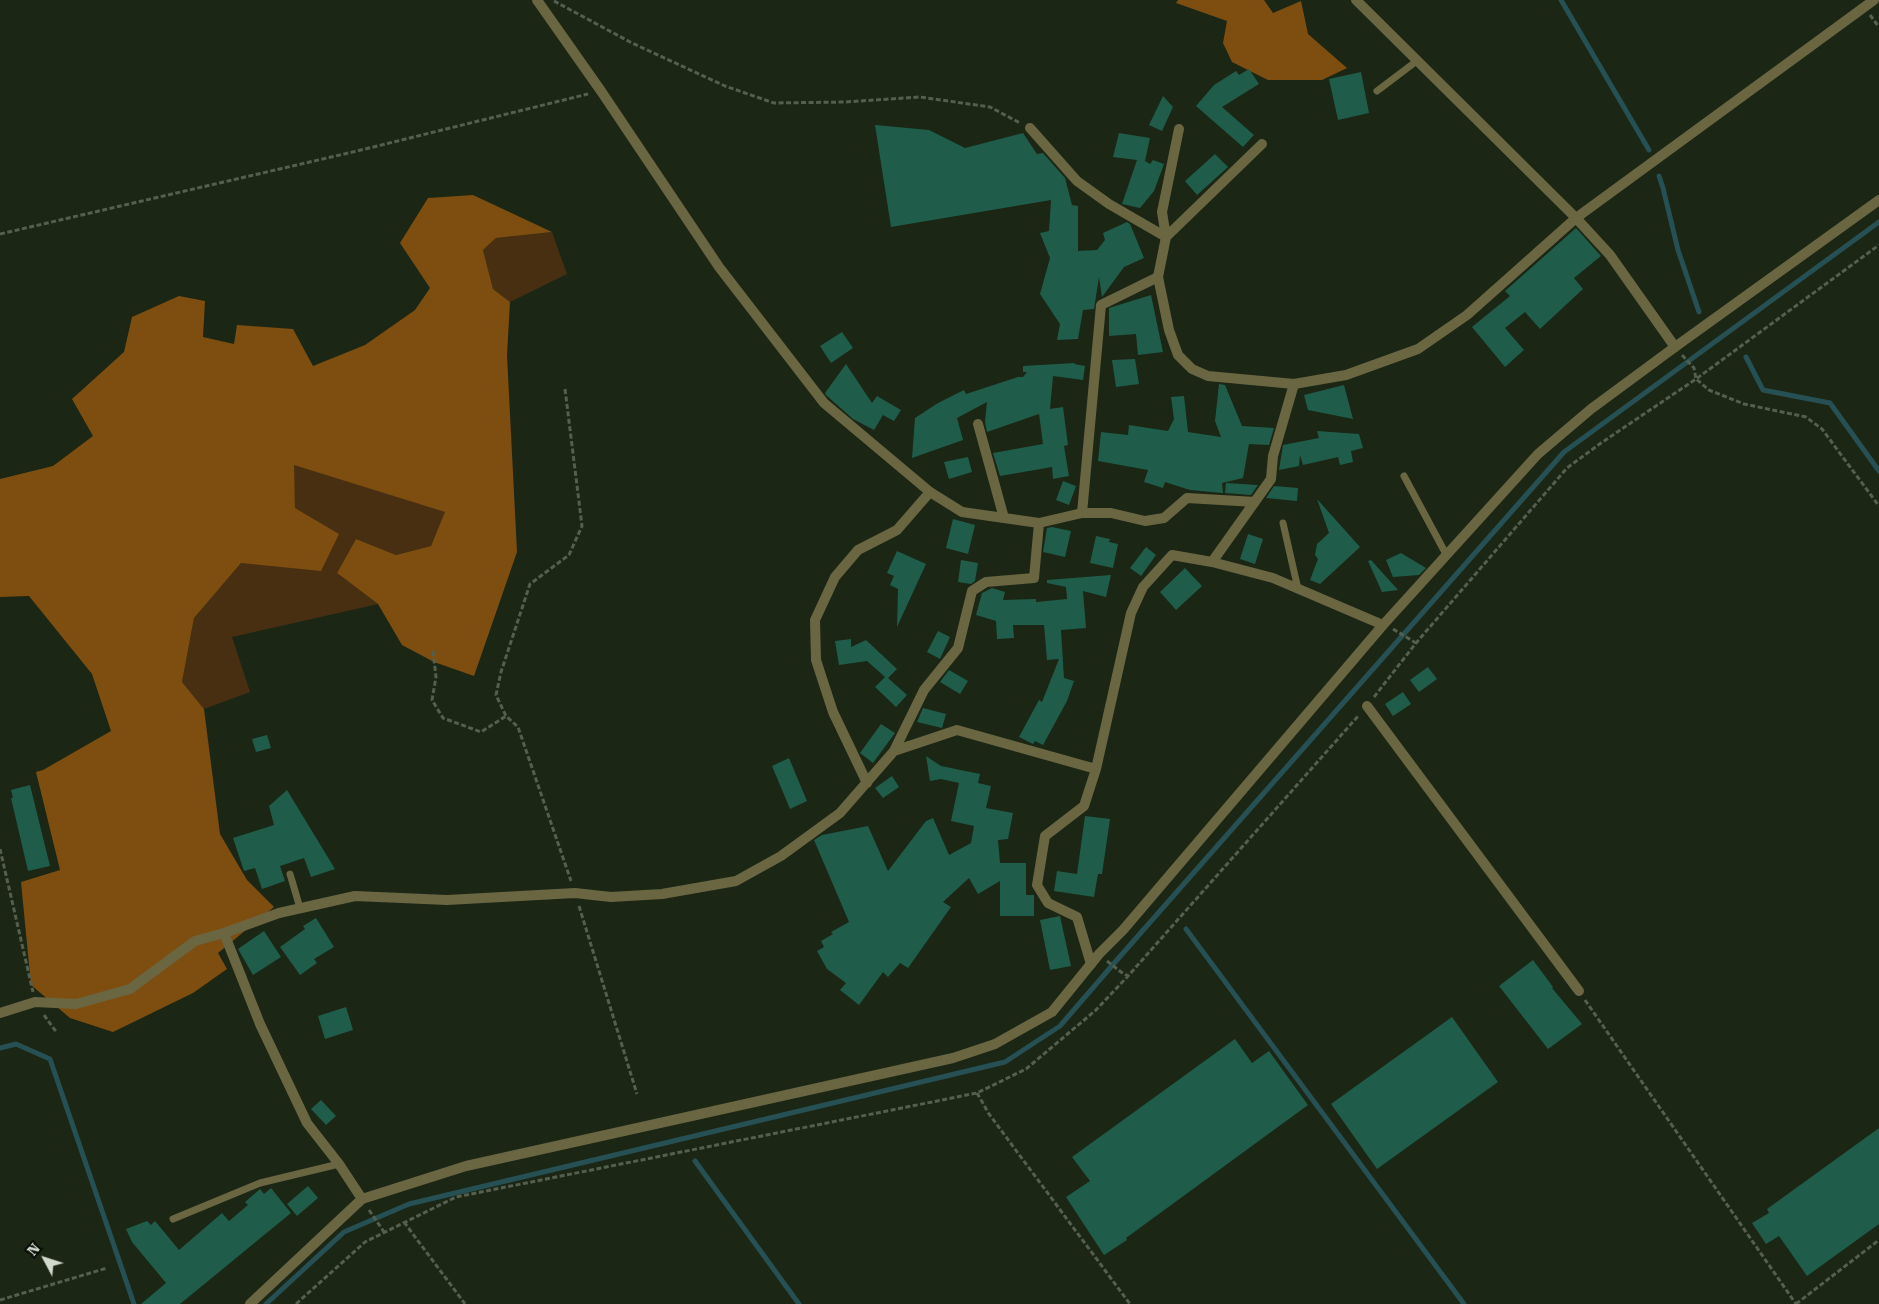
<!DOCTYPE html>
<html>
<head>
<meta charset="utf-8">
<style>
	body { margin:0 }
	#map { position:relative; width:1879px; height:1304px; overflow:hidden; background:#1b2615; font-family:"Roboto Serif",serif }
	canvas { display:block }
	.north { position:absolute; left:20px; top:1234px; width:50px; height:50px; -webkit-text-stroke:4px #080d06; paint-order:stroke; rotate:310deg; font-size:14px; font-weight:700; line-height:20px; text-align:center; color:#d1d9cd }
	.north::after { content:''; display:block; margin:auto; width:18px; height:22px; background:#d1d9cd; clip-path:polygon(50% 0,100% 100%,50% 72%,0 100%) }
</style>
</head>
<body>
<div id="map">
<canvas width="1879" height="1304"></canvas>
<div class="north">N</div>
</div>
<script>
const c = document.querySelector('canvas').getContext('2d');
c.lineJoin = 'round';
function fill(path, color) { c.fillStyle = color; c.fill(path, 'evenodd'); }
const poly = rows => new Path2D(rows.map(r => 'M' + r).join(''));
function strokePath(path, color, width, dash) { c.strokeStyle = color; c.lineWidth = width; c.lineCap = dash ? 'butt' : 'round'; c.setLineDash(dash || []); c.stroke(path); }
fill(poly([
	[552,232,567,274,510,302,493,289,483,250,496,238],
	[293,464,446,512,431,546,396,555,356,539,337,573,378,604,232,637,250,692,204,709,182,682,194,618,241,563,338,534,295,508]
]), '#492f11');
fill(poly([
	[1178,0,1264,0,1273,13,1301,1,1308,34,1347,68,1322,80,1268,80,1232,62,1223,43,1227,21,1176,3],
	[473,195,552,232,496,238,483,250,493,289,510,302,507,355,517,552,474,676,434,662,402,645,378,604,337,573,356,539,396,555,431,546,445,512,294,465,295,508,339,534,321,571,241,563,194,618,182,682,204,709,220,834,247,880,274,907,218,953,227,969,193,993,113,1032,70,1018,31,985,21,882,60,870,36,772,43,770,111,731,92,674,29,596,0,597,0,479,53,466,93,436,72,399,124,352,132,317,179,296,205,301,203,337,234,344,237,325,293,329,313,366,365,345,415,310,430,288,400,243,428,198]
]), '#7d4e10');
strokePath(poly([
	[1561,0,1649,150],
	[1659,176,1663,188,1678,250,1699,312],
	[1746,357,1763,390,1830,403,1879,471],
	[1186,929,1464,1304],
	[0,1048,16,1044,50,1059,134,1304],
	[695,1161,799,1304],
	[266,1304,344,1232,409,1204,1005,1062,1060,1026,1116,961,1564,452,1879,222]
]), '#265054', 5);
fill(poly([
	[1249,69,1259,84,1222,107,1254,135,1243,147,1196,106,1214,85,1236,71,1239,75],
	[1361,72,1369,113,1338,120,1329,79],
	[1163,96,1173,107,1162,131,1149,125],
	[875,125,929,130,965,148,1023,133,1037,154,1043,153,1065,178,1072,205,1078,206,1078,251,1097,250,1105,240,1103,233,1127,222,1130,224,1144,258,1124,267,1102,297,1099,277,1094,309,1083,310,1078,339,1057,340,1060,324,1040,294,1050,258,1040,233,1049,231,1051,200,891,227],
	[1119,133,1150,138,1145,161,1150,164,1153,160,1164,164,1154,191,1140,208,1122,204,1137,160,1113,157],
	[1215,154,1228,167,1197,195,1185,181],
	[1576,228,1601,256,1574,278,1583,289,1540,329,1525,312,1505,328,1524,350,1505,367,1472,327,1510,296,1505,291],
	[1151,295,1163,352,1138,355,1136,334,1109,336,1109,308],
	[842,332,853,348,831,363,820,346],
	[1135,359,1139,384,1116,387,1112,360],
	[1075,363,1074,364,1085,366,1083,380,1053,376,1050,409,1063,407,1068,445,1064,446,1069,476,1053,479,1052,467,1000,476,993,453,1043,444,1039,414,987,432,985,422,987,402,957,418,963,440,912,458,915,418,938,403,964,390,966,394,1018,377,1023,377,1027,372,1023,372,1023,366],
	[846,364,872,403,877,396,901,410,894,421,883,415,874,430,853,419,826,395,825,393],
	[1219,384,1225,385,1242,426,1274,428,1269,445,1249,444,1243,478,1222,483,1223,493,1190,490,1165,482,1163,488,1144,482,1148,470,1098,461,1101,432,1128,435,1129,425,1168,431,1174,419,1171,397,1184,396,1188,432,1221,437,1215,421],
	[1344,385,1353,419,1308,410,1304,395],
	[1317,431,1359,434,1363,448,1351,451,1353,462,1340,465,1338,457,1303,465,1300,455,1299,466,1279,470,1283,445,1319,438],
	[968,457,972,472,949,479,944,462],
	[1063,481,1076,486,1069,505,1056,500],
	[1226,483,1258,485,1251,495,1225,493],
	[1274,486,1298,488,1297,501,1266,498],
	[1317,499,1360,547,1320,584,1310,580,1318,559,1315,555,1317,544,1329,533],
	[953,519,975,525,968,554,946,548],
	[1052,527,1071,531,1065,557,1043,552,1047,528],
	[1248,534,1263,539,1255,564,1240,559],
	[1096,536,1110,539,1109,542,1118,544,1113,568,1090,563],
	[1146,547,1156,555,1141,576,1130,568],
	[897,551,926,564,897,627,898,589,890,585,894,576,887,573],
	[1401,553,1426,568,1419,575,1393,577,1386,560],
	[961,560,978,563,975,581,971,584,958,582],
	[1371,560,1398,590,1382,592,1368,561],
	[1185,568,1202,586,1176,610,1160,592],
	[1111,575,1106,597,1083,591,1086,628,1061,630,1064,678,1074,681,1067,701,1043,745,1035,741,1033,744,1019,737,1039,700,1042,702,1059,659,1047,660,1044,625,1013,625,1014,638,997,639,996,621,976,615,982,593,992,588,1005,592,1003,600,1036,599,1036,602,1067,599,1066,587,1047,583,1047,580],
	[938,631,950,637,940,659,927,652],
	[851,639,851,647,866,640,897,669,888,678,907,695,896,707,875,687,885,677,867,661,839,665,835,641],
	[1428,667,1437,679,1419,692,1410,680],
	[949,670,968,681,960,694,940,682],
	[1403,692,1411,704,1393,716,1385,704],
	[923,708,946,714,942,728,917,722],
	[881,724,895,733,873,763,860,753],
	[267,735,271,748,256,752,252,739],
	[926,756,941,766,980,774,978,783,991,786,986,808,1013,813,1008,839,998,840,1000,863,1026,863,1026,895,1034,895,1034,916,1000,916,1000,881,978,894,969,878,943,902,951,907,908,968,900,963,888,977,883,972,859,1005,840,990,846,983,827,969,817,951,824,947,821,941,833,934,831,932,849,922,814,840,822,835,868,826,888,871,926,821,933,818,949,855,971,843,974,826,951,821,959,783,941,779,930,781],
	[789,758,807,801,790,809,772,766],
	[892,776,899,787,883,798,875,788],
	[30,785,50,866,28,871,11,798,13,798,11,790],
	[287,790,335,869,311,877,304,858,280,866,285,881,262,889,255,868,244,871,233,838,274,825,269,806],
	[1085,816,1110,819,1102,874,1098,874,1094,897,1054,891,1057,871,1077,874],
	[1060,916,1071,966,1050,970,1040,920],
	[316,918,334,947,314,959,317,963,300,975,280,947,305,929,303,926],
	[264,931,281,957,253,975,238,949],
	[1533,960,1553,987,1552,988,1582,1024,1548,1049,1499,986],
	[346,1007,353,1030,325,1039,318,1016],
	[1452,1017,1498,1082,1377,1169,1331,1104],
	[1235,1039,1252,1063,1269,1051,1308,1105,1126,1238,1127,1240,1104,1255,1066,1197,1090,1181,1072,1157],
	[321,1100,336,1116,326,1125,311,1109],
	[1879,1128,1879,1224,1807,1276,1779,1236,1766,1244,1752,1223,1769,1213,1767,1209],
	[308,1186,318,1198,297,1216,287,1204],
	[271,1188,291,1213,180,1304,141,1304,166,1283,132,1242,126,1229,147,1221,151,1225,155,1221,179,1250,222,1213,229,1221,248,1205,245,1202,260,1189,264,1194]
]), '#1f5d4a');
strokePath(poly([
	[554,1,632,43,725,86,774,103,845,102,920,97,990,107,1020,123],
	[1870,15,1879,27],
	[0,234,357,151,588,94],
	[1682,355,1694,368,1696,379,1709,390,1744,404,1806,417,1822,429,1879,506],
	[565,389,582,526,569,555,530,584,501,672,496,695,506,716,518,727,571,881],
	[1393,629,1416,643],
	[433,651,436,677,432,700,443,718,481,732,506,716],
	[1374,697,1416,643,1567,468,1601,443,1696,379,1879,245],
	[0,849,33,992],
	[579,906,637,1094],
	[1107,961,1121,972,1128,976],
	[1585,1000,1796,1304],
	[44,1015,57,1033],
	[977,1093,989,1114,1130,1304],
	[369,1210,384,1232],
	[404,1222,465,1304],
	[0,1300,107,1268],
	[296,1304,365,1242,456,1197,977,1093,1026,1069,1096,1010,1128,976,1359,715],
	[1796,1304,1879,1240]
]), '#555f50', 3, [5, 2.5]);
strokePath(poly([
	[1377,91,1418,60],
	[1404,476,1447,556],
	[1283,523,1298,589],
	[290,874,300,908],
	[173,1219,260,1183,339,1164]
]), '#6b6642', 7);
strokePath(poly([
	[537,0,601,91,719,267,824,403,930,492,962,512,1039,523],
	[1356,0,1576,218,1610,255,1675,347],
	[1030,128,1077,181,1109,204,1166,237,1262,144],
	[1179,129,1162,212,1166,237,1158,277,1169,330,1178,355,1192,369,1208,376,1294,384],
	[978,424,1004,518],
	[1082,513,1111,513,1145,521,1164,518,1187,498,1255,502],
	[1212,562,1271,479,1273,456,1294,384,1346,375,1418,349,1467,315,1576,218,1874,0],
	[1367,706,1579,991],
	[894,751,924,690,958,648,972,591,986,582,1034,578,1039,523,1082,513,1101,305,1158,277],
	[867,783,833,712,816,660,815,620,835,577,858,550,897,530,930,492],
	[1091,964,1077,917,1048,903,1037,885,1045,836,1084,806,1096,769,1131,613,1143,587,1172,555,1212,562,1273,578,1383,625],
	[0,1013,35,1002,76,1004,130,989,195,941,224,933],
	[362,1199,339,1164,307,1123,260,1024,224,933,279,913,355,896,447,900,575,893,611,897,662,894,736,881,781,856,840,813,894,751,957,730,1096,769]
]), '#6b6642', 10);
strokePath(poly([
	[250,1304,362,1199,466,1166,953,1058,995,1044,1052,1012,1099,954,1123,930,1383,625,1538,454,1591,409,1675,347,1879,200]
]), '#6b6642', 10);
</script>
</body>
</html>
